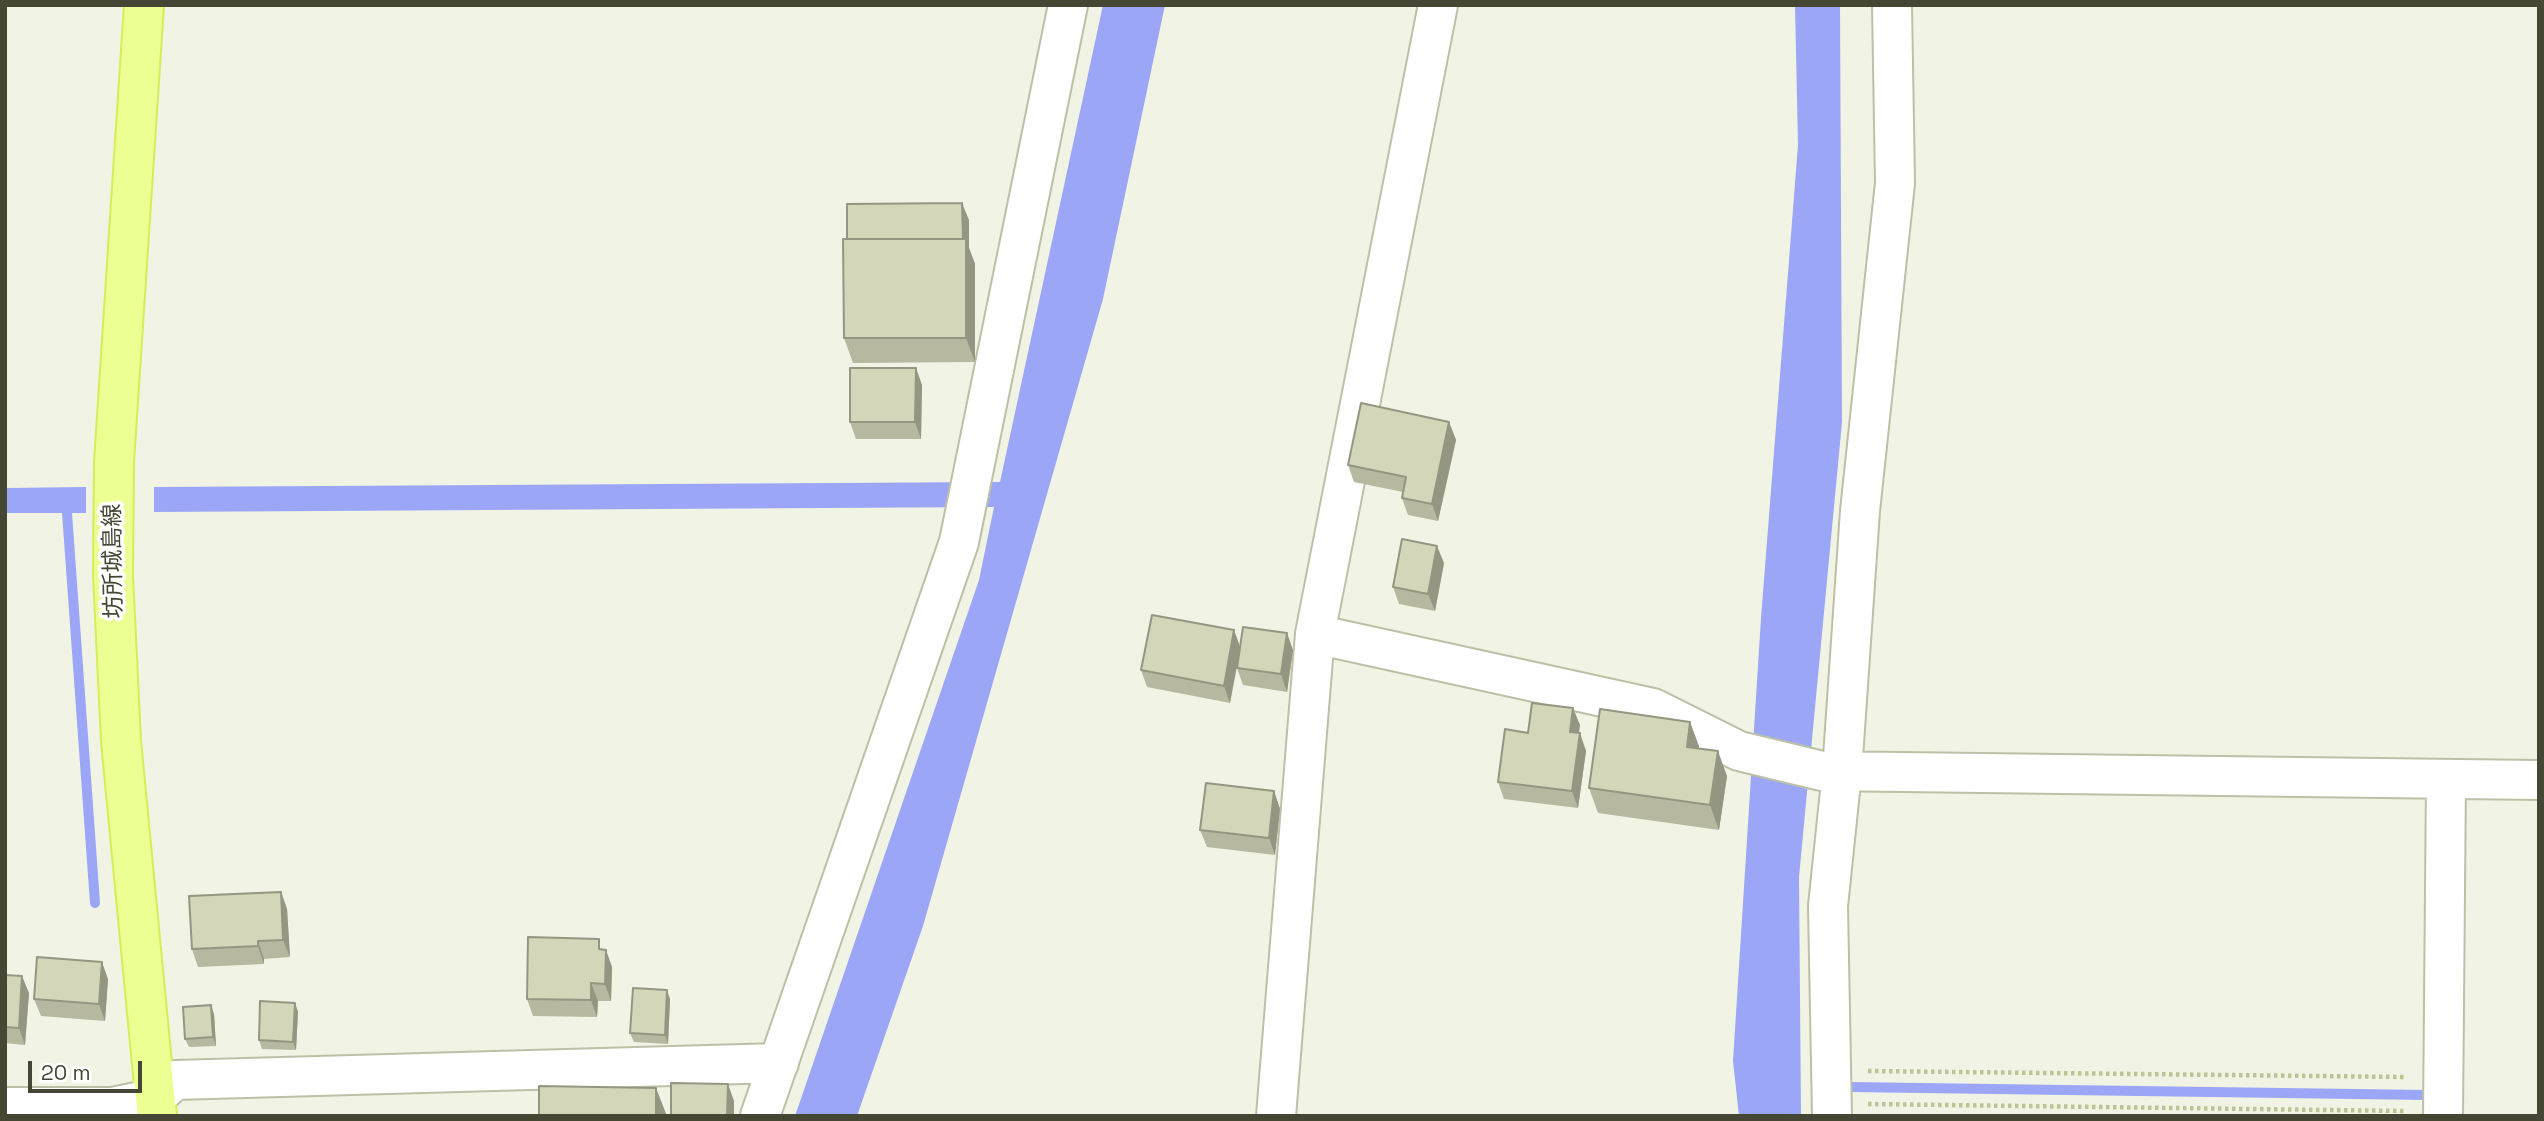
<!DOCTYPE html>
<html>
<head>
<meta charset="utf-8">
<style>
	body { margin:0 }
	#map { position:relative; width:2544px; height:1121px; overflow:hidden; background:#f1f4e4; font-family:"Space Grotesk",sans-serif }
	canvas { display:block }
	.frame { position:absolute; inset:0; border:7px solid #454734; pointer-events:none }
	.scale { position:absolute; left:28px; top:1061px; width:114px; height:32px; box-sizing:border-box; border:4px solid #454734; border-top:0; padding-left:9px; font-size:21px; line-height:24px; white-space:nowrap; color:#454734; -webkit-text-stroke:5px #fff; paint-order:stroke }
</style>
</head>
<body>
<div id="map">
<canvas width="2544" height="1121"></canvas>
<div class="frame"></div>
<div class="scale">20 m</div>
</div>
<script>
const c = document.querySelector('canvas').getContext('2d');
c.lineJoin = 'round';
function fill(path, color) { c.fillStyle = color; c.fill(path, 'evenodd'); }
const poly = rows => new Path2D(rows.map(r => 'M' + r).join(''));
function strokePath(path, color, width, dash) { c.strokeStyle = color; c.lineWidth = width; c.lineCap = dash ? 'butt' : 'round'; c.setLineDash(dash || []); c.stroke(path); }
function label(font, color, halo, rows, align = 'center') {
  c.font = font + ' "Space Grotesk","Noto Sans JP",sans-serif'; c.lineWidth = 7; c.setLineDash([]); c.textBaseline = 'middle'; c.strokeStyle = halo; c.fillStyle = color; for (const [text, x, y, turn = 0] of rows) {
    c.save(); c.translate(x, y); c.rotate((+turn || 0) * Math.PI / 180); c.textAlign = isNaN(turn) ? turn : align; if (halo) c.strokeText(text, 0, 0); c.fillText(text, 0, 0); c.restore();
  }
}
fill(poly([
	[1103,5,1165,5,1103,299,923,926,857,1116,795,1116,979,580,994,507,154,512,154,487,1000,482],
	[1795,5,1840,5,1842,422,1799,877,1801,1116,1739,1116,1733,1061,1761,618,1798,145],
	[86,487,86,513,5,513,5,488]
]), '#9ba7f6');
strokePath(poly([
	[67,513,95,903],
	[1849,1087,2427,1095]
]), '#9ba7f6', 10);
const minor = poly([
	[1315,634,1653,708,1739,751,1822,771,2539,780],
	[5,1107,112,1107,155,1098,175,1080,779,1063],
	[760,1116,959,542,1068,5],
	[1276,1116,1315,634,1438,5],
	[1832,1116,1828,906,1842,772,1860,511,1895,183,1892,5],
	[2443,1116,2446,779]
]);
const major = poly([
	[144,5,114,462,113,575,121,741,157,1116]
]);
strokePath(minor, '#bdc0a6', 42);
strokePath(major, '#d6ed59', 42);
strokePath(poly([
	[1868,1071,2405,1077],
	[1868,1104,2405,1111]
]), '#bec396', 4.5, [3.5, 3.5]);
strokePath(minor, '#fff', 38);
strokePath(major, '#ecff92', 38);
fill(poly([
	[969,220,969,248,975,264,975,362,853,363,844,338],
	[922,385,921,439,856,439,850,422],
	[1449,422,1456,440,1438,521,1408,515,1402,498,1403,492,1354,482,1348,465],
	[1444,563,1435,611,1399,604,1393,587],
	[1234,630,1240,647,1293,650,1287,692,1243,685,1237,668,1240,652,1230,703,1147,687,1141,670],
	[1690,722,1699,748,1727,776,1719,830,1598,813,1589,788],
	[1580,725,1579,733,1586,751,1578,808,1504,799,1498,782,1528,733],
	[1274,791,1280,809,1275,855,1207,847,1200,830],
	[281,892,287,909,290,957,264,959,264,964,198,967,192,949],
	[603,949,612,967,611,1001,598,1001,597,1017,533,1016,527,999],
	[5,975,29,993,25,1045,5,1043],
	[108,979,105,1021,41,1016,34,999],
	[670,999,668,1044,634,1042,630,1033],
	[295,1003,298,1012,296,1050,262,1049,259,1040],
	[214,1014,216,1046,189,1047,185,1039]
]), '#b6b89f');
fill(poly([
	[962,203,969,220,969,248,975,264,975,362,966,338],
	[916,368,922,385,921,439,915,422],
	[1449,422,1456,440,1438,521,1432,504],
	[1437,546,1444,563,1435,611,1428,594],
	[1234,630,1240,647,1230,703,1224,686],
	[1287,633,1293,650,1287,692,1281,674],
	[1573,708,1580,725,1576,750,1570,732],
	[1690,722,1699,746,1696,771,1687,747],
	[1580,733,1586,751,1578,808,1572,791],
	[1718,751,1727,776,1719,830,1710,805],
	[1274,791,1280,809,1275,855,1269,838],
	[281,892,287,909,290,957,283,940],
	[258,941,264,959,264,964,258,946],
	[606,950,612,967,611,1001,605,984],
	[102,962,108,979,105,1021,99,1004],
	[22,976,29,993,25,1045,19,1028],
	[591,983,598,1001,597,1017,591,1000],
	[667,990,670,999,668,1044,665,1035],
	[295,1003,298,1012,296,1050,293,1042],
	[211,1005,214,1014,216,1046,213,1037],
	[728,1084,734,1101,734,1116,727,1116],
	[656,1088,667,1116,656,1116]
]), '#949682');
const building = poly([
	[962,203,963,239,847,239,847,204,962,203],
	[843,239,966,239,966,338,844,338,843,239],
	[850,368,916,368,915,422,850,422,850,368],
	[1361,403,1449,422,1432,504,1402,498,1406,477,1348,465,1361,403],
	[1402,539,1437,546,1428,594,1393,587,1402,539],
	[1152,615,1234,630,1224,686,1141,670,1152,615],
	[1243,627,1287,633,1281,674,1237,668,1243,627],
	[1532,703,1573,708,1570,732,1580,733,1572,791,1498,782,1505,729,1528,733,1532,703],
	[1600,709,1690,722,1687,747,1718,751,1710,805,1589,788,1600,709],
	[1206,783,1274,791,1269,838,1200,830,1206,783],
	[281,892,283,940,258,941,258,946,192,949,189,896,281,892],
	[528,937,599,939,599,949,606,950,605,984,591,983,591,1000,527,999,528,937],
	[37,957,102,962,99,1004,34,999,37,957],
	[5,975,22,976,19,1028,5,1027,5,975],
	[633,988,667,990,665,1035,630,1033,633,988],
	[260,1001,295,1003,293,1042,259,1040,260,1001],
	[211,1005,213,1037,185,1039,183,1007,211,1005],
	[671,1083,728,1084,727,1116,671,1116,671,1083],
	[539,1086,656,1088,656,1116,539,1116,539,1086]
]);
fill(building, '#d4d6b9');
strokePath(building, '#949682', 2);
label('23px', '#454734', '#fff', [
	["坊所城島線",114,561,-91]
]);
</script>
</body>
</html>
